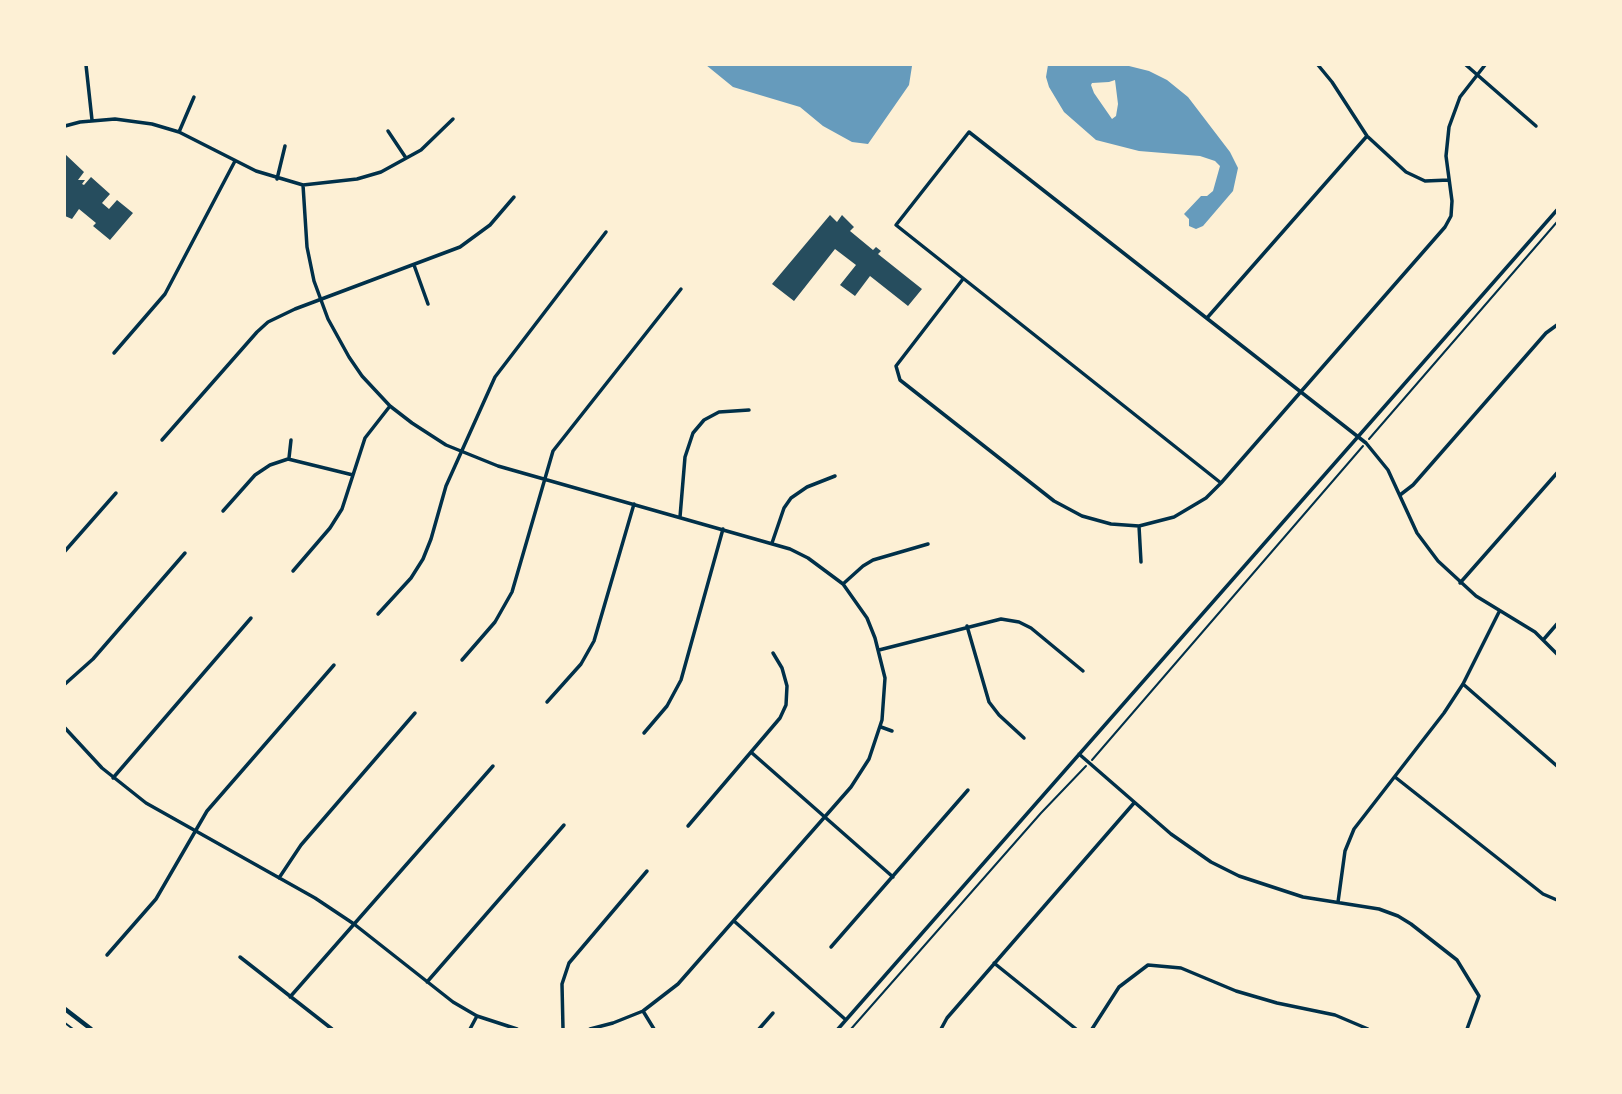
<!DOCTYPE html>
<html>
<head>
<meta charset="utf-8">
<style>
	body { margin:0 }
	#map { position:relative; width:1622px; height:1094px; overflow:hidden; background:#fdf0d5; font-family:Barlow,sans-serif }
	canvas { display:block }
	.frame { position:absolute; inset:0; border:66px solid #fdf0d5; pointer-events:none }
</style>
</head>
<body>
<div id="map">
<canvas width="1622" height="1094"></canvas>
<div class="frame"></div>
</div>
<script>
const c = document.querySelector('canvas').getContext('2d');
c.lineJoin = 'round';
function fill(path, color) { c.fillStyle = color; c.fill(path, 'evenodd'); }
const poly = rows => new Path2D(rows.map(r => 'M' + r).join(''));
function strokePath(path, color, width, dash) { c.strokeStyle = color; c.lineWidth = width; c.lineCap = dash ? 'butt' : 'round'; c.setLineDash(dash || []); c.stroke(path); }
fill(poly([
	[706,65,912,65,912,66,909,85,868,144,852,142,823,126,800,107,733,87],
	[1048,65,1129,66,1149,71,1167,80,1188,97,1230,152,1238,168,1233,191,1203,226,1196,229,1189,226,1189,219,1184,214,1201,196,1207,196,1213,191,1220,166,1215,161,1200,156,1139,151,1096,140,1064,112,1049,87,1046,77],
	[1115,80,1118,104,1116,116,1112,119,1094,93,1091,85,1092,83,1109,82]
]), '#669bbc');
fill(poly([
	[65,154,84,172,78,180,85,180,82,184,84,185,91,177,110,194,102,203,109,209,117,200,133,213,110,240,93,226,96,223,79,209,72,219,65,216],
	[830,215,837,222,842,215,854,227,850,231,873,250,876,247,881,251,878,254,922,289,908,306,870,276,855,296,840,285,856,265,835,249,794,301,772,284]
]), '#264d5e');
strokePath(poly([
	[1369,439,1557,222],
	[1092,760,1363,446],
	[65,1023,73,1029],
	[851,1029,1041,813,1086,766]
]), '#003049', 2);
strokePath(poly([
	[86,65,92,120],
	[1318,65,1332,82,1367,136,1406,172,1425,181,1449,180],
	[1466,65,1536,126],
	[65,126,80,122,115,119,152,124,179,132,256,171,303,185,357,179,381,172,421,150,453,119],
	[388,131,406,158],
	[179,132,194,97],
	[277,179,285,146],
	[303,185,307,247,314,281,328,319,349,357,362,376,390,406,412,423,446,445,498,466,790,549,808,558,843,584,867,618,875,638,885,678,882,720,869,759,851,787,678,984,643,1011,613,1023,590,1029],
	[414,265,428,304],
	[963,279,896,366,900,380,1054,501,1082,516,1111,524,1139,526,1174,517,1206,498,1221,483,1445,227,1451,216,1452,201,1446,156,1449,127,1460,97,1485,65],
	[1207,318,1367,136],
	[114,353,165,294,235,161],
	[162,440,257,332,268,322,295,309,460,247,490,225,514,197],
	[289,458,291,440],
	[1221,483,896,225,969,132,1366,443,1388,470,1417,533,1438,561,1476,596,1535,632,1557,654],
	[1400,495,1413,485,1546,333,1557,325],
	[223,511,255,475,270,465,288,459,353,475],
	[680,517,685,457,693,433,704,420,719,412,749,410],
	[1139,526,1141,562],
	[772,543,784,508,791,498,807,487,835,476],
	[65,551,116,493],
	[293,571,330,528,342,509,365,438,390,406],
	[1460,583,1557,473],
	[843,584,863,566,873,560,928,544],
	[378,614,411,578,423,559,431,539,446,486,495,377,606,232],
	[967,626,989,702,999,715,1024,738],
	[1544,639,1557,624],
	[879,650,1001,619,1019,622,1031,628,1083,671],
	[462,660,495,622,512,592,553,451,681,289],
	[65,684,93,659,185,553],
	[1463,684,1557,766],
	[547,702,581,664,594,641,634,504],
	[881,727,892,731],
	[65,728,102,768,146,803,315,898,354,924,453,1002,477,1016,517,1029],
	[644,733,667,706,681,680,723,529],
	[752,753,893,877],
	[1079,754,1171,834,1211,862,1239,876,1303,897,1379,909,1398,916,1411,924,1457,960,1479,996,1467,1029],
	[1395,777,1543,894,1557,900],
	[113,778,251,618],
	[688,826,780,718,786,705,787,686,782,668,773,653],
	[279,878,301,845,415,713],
	[1338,902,1345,851,1354,829,1444,713,1463,684,1499,612],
	[734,921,846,1020],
	[831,947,968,790],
	[107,955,156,899,207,811,334,665],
	[240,957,332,1029],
	[994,963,1076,1029],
	[427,982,564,825],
	[290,997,493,766],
	[643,1011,654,1029],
	[470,1029,477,1016],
	[563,1029,562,984,569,963,647,871],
	[759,1029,773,1013],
	[838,1029,1557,210],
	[941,1029,947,1018,1134,803],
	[1092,1029,1119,987,1148,965,1181,968,1236,991,1277,1003,1335,1015,1368,1029]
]), '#003049', 3.5);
strokePath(poly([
	[65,1009,91,1029]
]), '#003049', 4.5);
</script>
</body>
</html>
